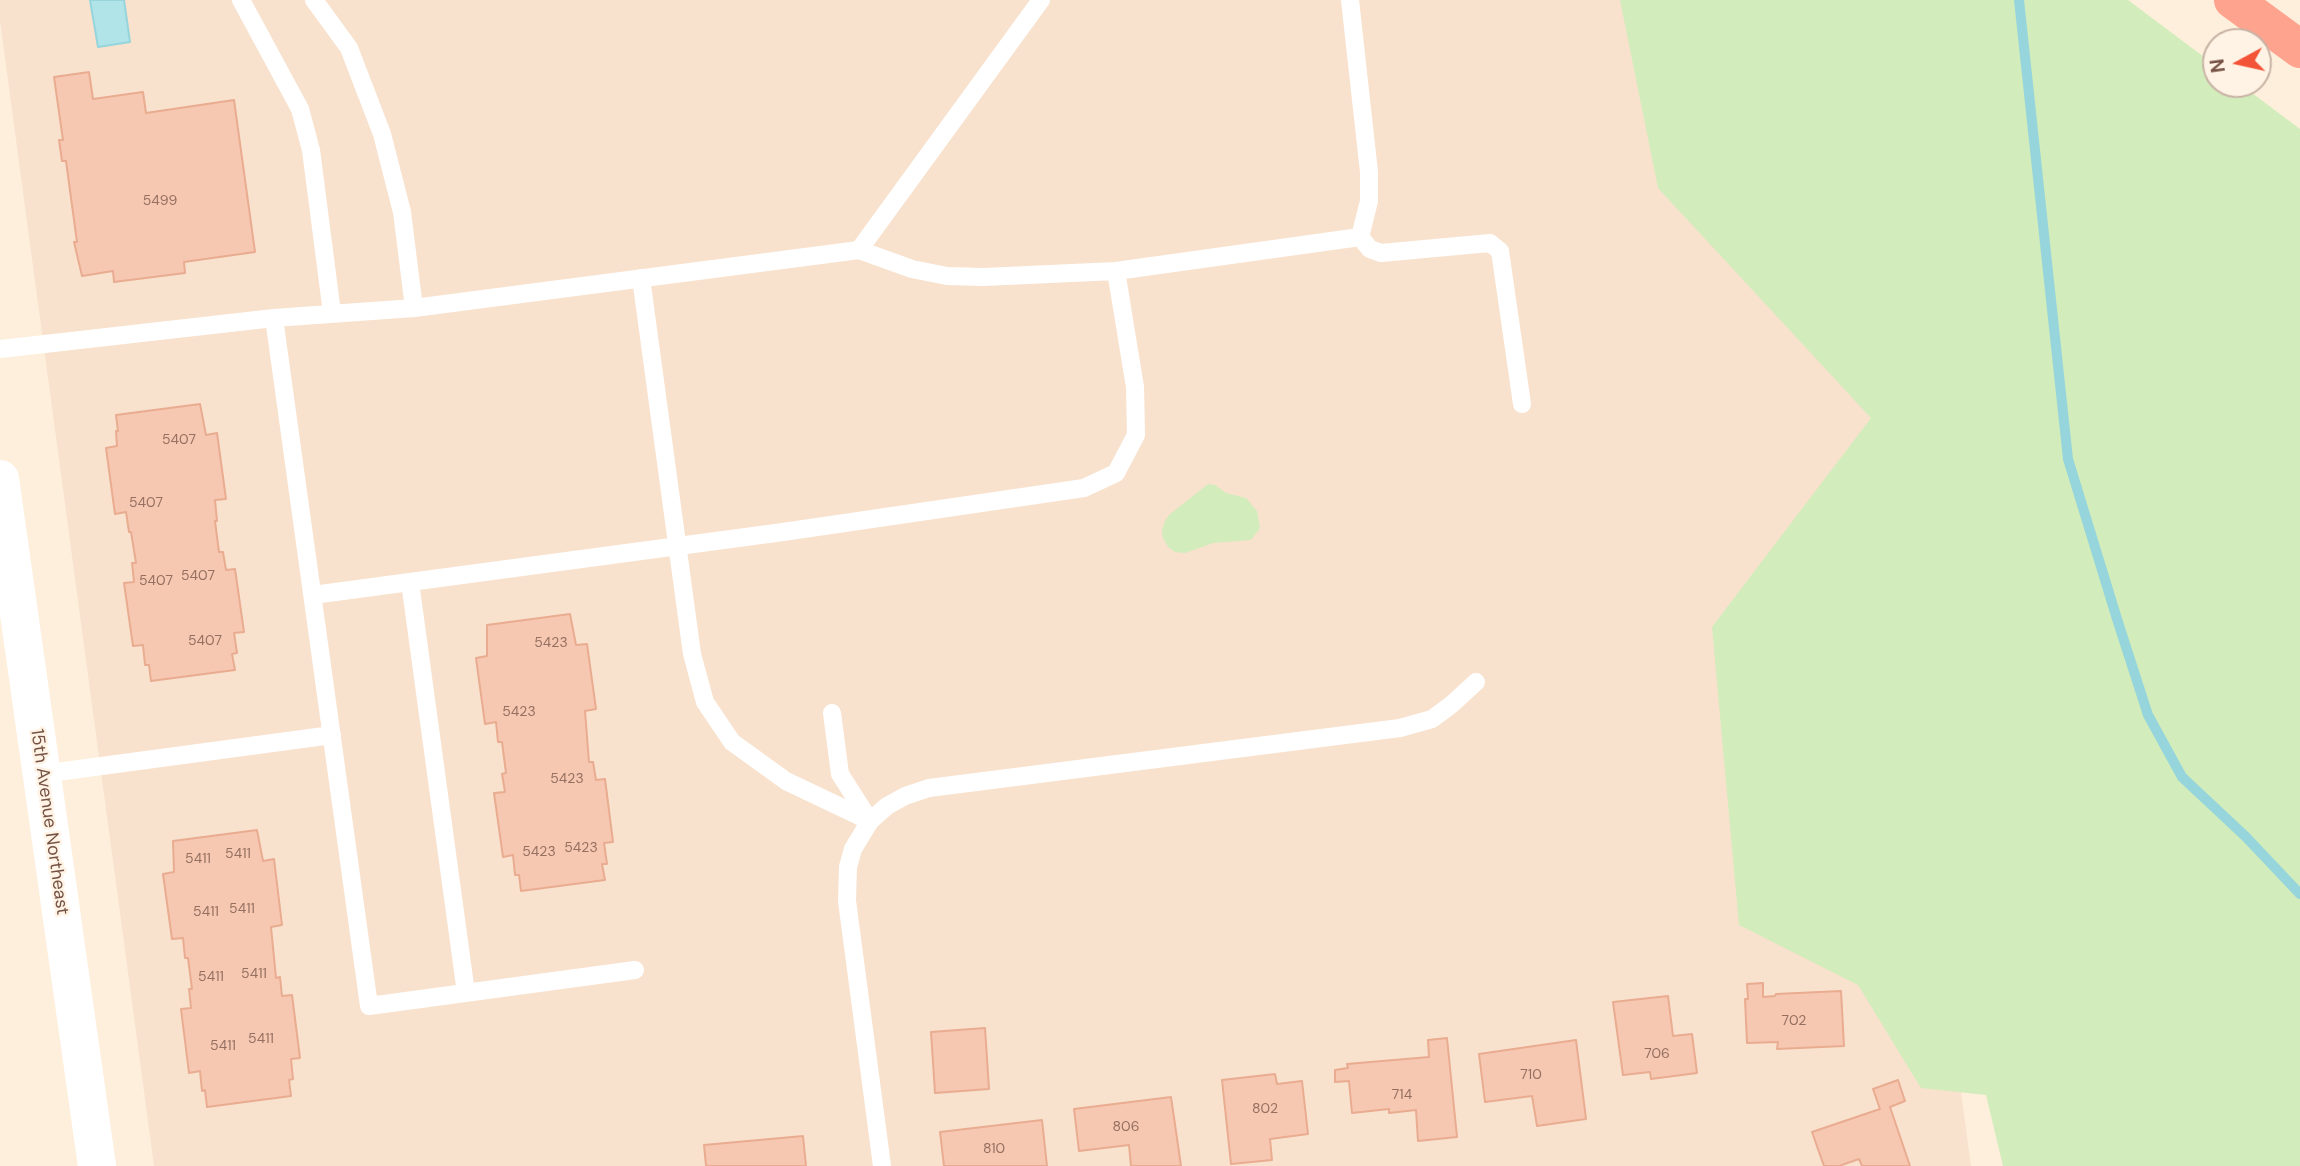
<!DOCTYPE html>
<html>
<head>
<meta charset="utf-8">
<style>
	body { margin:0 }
	#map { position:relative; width:2300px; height:1166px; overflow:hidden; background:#feefdd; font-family:"DM Sans",sans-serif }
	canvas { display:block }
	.north { position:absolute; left:2202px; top:28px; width:70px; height:70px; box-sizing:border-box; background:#fff3e5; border:2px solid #c8b3a5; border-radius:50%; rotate:262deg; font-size:19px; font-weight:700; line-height:28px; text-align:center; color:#755244 }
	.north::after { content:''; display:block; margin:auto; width:24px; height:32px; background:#f35337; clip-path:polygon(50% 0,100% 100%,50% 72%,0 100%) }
</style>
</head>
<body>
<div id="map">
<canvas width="2300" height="1166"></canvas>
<div class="north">N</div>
</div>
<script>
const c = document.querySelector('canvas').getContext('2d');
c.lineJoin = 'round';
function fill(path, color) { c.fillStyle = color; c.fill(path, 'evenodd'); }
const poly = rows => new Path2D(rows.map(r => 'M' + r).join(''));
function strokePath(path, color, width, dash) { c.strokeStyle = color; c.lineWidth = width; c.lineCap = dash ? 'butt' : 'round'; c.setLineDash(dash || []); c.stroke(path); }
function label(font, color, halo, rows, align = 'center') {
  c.font = font + ' "DM Sans",sans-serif'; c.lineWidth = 5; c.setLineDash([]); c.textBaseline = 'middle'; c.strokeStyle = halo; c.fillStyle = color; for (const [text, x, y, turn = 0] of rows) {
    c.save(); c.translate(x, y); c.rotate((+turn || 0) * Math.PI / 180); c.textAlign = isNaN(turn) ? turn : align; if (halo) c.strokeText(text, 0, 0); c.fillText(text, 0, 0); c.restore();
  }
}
fill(poly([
	[0,0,1814,0,1971,1166,154,1166,0,21]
]), '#f8e2ce');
fill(poly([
	[1620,0,2128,0,2216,66,2216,84,2240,84,2300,129,2300,1166,2003,1166,1986,1095,1921,1088,1858,985,1739,925,1712,627,1871,418,1658,188],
	[1208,484,1215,485,1226,493,1246,498,1257,511,1260,528,1251,540,1213,543,1185,553,1175,552,1168,547,1163,538,1162,530,1165,521,1169,515]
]), '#d2ecbb');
const water = poly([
	[90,0,124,0,130,42,98,47,90,0]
]);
fill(water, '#b0e4e8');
strokePath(water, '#96d5db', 2);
strokePath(poly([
	[2019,0,2068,459,2117,619,2148,715,2182,777,2246,837,2300,894]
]), '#96d5db', 10);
const building = poly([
	[89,72,93,99,143,92,146,113,234,100,255,252,184,262,185,273,114,282,113,271,82,276,74,242,77,242,66,161,62,161,59,140,63,140,54,77,89,72],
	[200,404,206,435,217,433,226,499,215,500,217,521,215,521,219,552,223,552,226,570,235,569,244,632,234,633,237,653,232,654,235,670,151,681,149,665,145,665,143,645,133,646,124,583,134,582,132,563,136,563,131,532,129,532,126,512,115,514,106,448,117,446,116,431,118,431,116,415,200,404],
	[570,614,576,645,587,644,596,709,585,711,589,762,593,762,596,780,605,779,613,842,604,843,607,864,602,864,605,880,521,891,519,875,515,875,513,855,503,857,494,793,505,792,502,774,506,773,502,742,498,742,496,722,485,724,476,658,487,656,487,625,570,614],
	[257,830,263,861,274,859,282,925,271,927,276,978,280,977,282,996,292,995,300,1058,291,1059,293,1079,289,1080,291,1096,207,1107,205,1090,202,1091,200,1071,189,1073,181,1009,191,1008,189,989,192,989,188,958,185,958,183,938,172,939,163,874,174,872,173,841,257,830],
	[1763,983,1763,997,1775,996,1776,994,1841,991,1844,1046,1777,1049,1778,1042,1747,1043,1745,999,1748,999,1747,984,1763,983],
	[1668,996,1673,1036,1692,1034,1697,1073,1651,1079,1650,1072,1623,1075,1613,1002,1668,996],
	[985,1028,989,1089,935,1093,931,1032,985,1028],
	[1447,1038,1457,1137,1418,1141,1416,1110,1389,1113,1389,1109,1352,1113,1349,1081,1335,1082,1335,1070,1348,1068,1347,1064,1429,1057,1428,1040,1447,1038],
	[1576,1040,1586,1119,1537,1126,1532,1096,1485,1102,1479,1054,1576,1040],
	[1275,1074,1277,1084,1302,1081,1308,1134,1270,1139,1272,1160,1231,1164,1222,1080,1275,1074],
	[1898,1080,1905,1101,1890,1107,1910,1166,1862,1166,1859,1159,1839,1166,1824,1166,1812,1132,1880,1109,1873,1089,1898,1080],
	[1171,1097,1181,1166,1131,1166,1129,1145,1079,1151,1074,1109,1171,1097],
	[1042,1120,1047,1166,944,1166,940,1132,1042,1120],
	[803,1136,806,1166,706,1166,704,1145,803,1136]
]);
fill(building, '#f6c8b2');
strokePath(building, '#e9ac91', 2);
strokePath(poly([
	[241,0,300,109,311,150,332,313],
	[314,0,349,48,382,134,402,212,414,308],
	[1350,0,1369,172,1369,201,1360,237],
	[1360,237,1370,249,1381,253,1490,243,1500,251,1522,404],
	[859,250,1041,0],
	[641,278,692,654,705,702,732,742,786,781,870,821],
	[274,318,369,1006,635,970],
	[0,349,274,318,414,308,859,250,912,269,947,276,984,277,1116,271,1360,237],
	[410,582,466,993],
	[313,595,783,532,1084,488,1116,473,1136,435,1135,387,1116,271],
	[832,713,840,774,870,821],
	[42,774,332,735],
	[882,1166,847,901,848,867,853,849,870,821,887,806,905,796,929,788,1400,728,1432,719,1451,705,1476,682]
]), '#fff', 18);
strokePath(poly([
	[0,479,97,1166]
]), '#fff', 38);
strokePath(poly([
	[2233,0,2300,49]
]), '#fea38e', 38);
label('14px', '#957060', null, [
	["5499",160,201],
	["5407",179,440],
	["5407",146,503],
	["5407",198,576],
	["5407",156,581],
	["5407",205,641],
	["5423",551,643],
	["5423",519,712],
	["5423",567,779],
	["5423",581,848],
	["5423",539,852],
	["5411",238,854],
	["5411",198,859],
	["5411",242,909],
	["5411",206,912],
	["5411",254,974],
	["5411",211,977],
	["702",1794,1021],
	["5411",261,1039],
	["5411",223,1046],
	["706",1657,1054],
	["710",1531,1075],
	["714",1402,1095],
	["802",1265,1109],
	["806",1126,1127],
	["810",994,1149]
]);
label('18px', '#755244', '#fff3e5', [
	["15th Avenue Northeast",49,822,82]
]);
</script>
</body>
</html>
